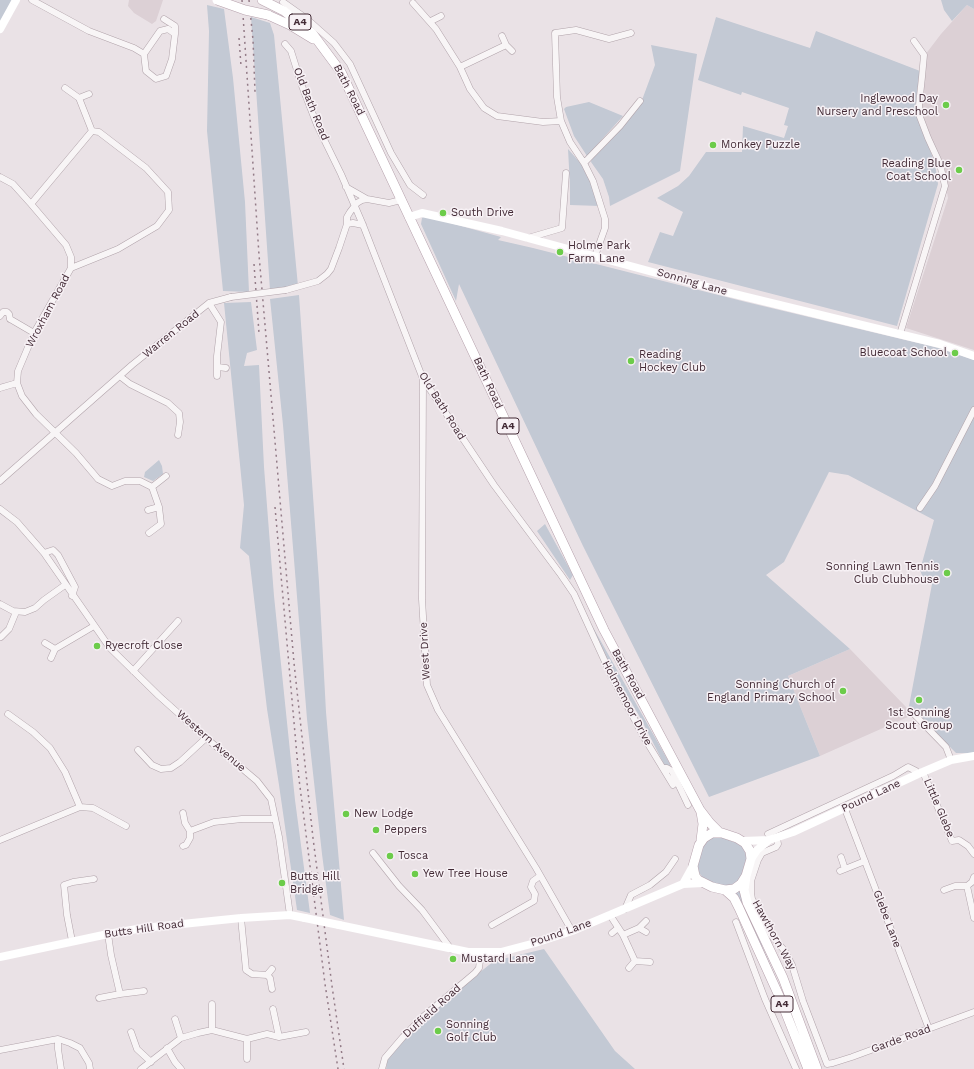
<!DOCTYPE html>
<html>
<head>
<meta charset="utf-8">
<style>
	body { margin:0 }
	canvas { display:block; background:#eae2e6 }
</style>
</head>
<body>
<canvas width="974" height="1069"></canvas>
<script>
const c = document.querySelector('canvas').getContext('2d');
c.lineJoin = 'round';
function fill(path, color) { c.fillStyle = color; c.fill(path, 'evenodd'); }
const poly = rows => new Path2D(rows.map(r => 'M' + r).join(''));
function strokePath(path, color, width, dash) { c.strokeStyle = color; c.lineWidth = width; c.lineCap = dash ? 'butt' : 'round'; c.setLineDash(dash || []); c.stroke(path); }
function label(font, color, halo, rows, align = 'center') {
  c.font = font + ' "Work Sans",sans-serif'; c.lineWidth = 3; c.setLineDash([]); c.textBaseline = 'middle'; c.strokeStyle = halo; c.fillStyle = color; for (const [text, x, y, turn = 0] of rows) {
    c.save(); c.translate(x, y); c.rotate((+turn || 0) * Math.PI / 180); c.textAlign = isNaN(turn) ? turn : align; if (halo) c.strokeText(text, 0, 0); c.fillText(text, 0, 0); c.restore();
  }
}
fill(poly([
	[129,0,163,0,156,21,152,24,134,13,128,6],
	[967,5,974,9,974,350,906,328,948,198,945,180,934,146,921,116,925,55,941,34],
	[850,649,906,707,910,716,820,756,788,676]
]), '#dcd0d5');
fill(poly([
	[0,0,12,0,0,22],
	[941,0,974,0,974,9,967,5,952,21,944,10],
	[207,5,224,9,233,78,245,202,249,292,223,291,207,131,209,31],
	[251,17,270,23,274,35,298,286,270,290],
	[716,17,810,48,816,31,920,71,915,108,935,164,938,184,897,326,648,262,660,232,673,236,683,212,657,198,678,186,689,176,706,152,742,152,743,126,784,138,788,126,784,125,789,108,742,92,741,95,698,80],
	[651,45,697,54,680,171,610,206,609,197,603,179,591,162,592,158,608,143,642,100,655,65],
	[589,102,623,116,587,156,574,136,564,109,566,107],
	[568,149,591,175,600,206,570,205,570,186],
	[425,216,501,237,498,240,533,248,746,302,939,348,974,360,974,753,956,753,909,706,932,584,925,583,920,570,934,520,848,475,829,472,784,562,766,575,850,649,788,676,820,756,709,797,583,546,459,284,456,301,421,224,422,218],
	[299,295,319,582,326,712,344,920,330,915,322,854,307,719,283,425,270,299],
	[251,302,257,350,247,353,244,366,259,365,264,467,274,596,295,800,310,913,297,910,279,785,267,709,249,556,240,548,244,505,224,303],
	[159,460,162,466,163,474,153,481,144,477,145,472],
	[545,524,573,575,570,580,537,531],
	[590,622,670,764,672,780,641,719,612,670],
	[713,837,723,838,742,845,747,856,741,877,734,885,722,886,709,881,703,878,698,871,698,860,705,843],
	[741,889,762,942,762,946,775,976,774,977,734,893],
	[544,949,615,1051,635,1069,386,1069,388,1056,445,1000,494,961]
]), '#c3c9d4');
const street = poly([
	[32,0,89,31,134,48,144,54],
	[283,2,307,19,334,43,350,64,391,153,410,185,423,195],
	[413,3,436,29,460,67,470,89,484,108,497,116,543,122,561,121],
	[164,19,175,26,175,34],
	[431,21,441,16],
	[168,29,175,34,172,59,166,76,156,79,146,71,144,54,160,31,168,29],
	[502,36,506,45],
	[285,44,291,51,302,86,317,125,341,174,363,225,423,379,494,485,561,575,574,594,612,677,645,739,673,785],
	[460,67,506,45,512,51],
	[65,88,79,98,92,131],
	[79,98,89,94],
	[584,163,620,126,640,101],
	[0,177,13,184,31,204,66,245,71,257,71,268,34,333,18,371,17,383,22,396,36,414,76,453,98,479,112,486,125,481,140,481,152,487,159,507,161,524,149,533],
	[346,187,367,199],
	[31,204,92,131,99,132,146,168,168,192,169,210,157,226,118,249,71,268],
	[347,224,353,223,363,225],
	[528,238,562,228,566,173],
	[595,256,605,228,605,219,593,181,584,163,570,142,561,121,557,97,555,33,576,30,609,39,631,33],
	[286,290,318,281,327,274,331,269,339,248,347,224,347,217,350,212,357,203,362,200,367,199,389,203,401,200],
	[209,303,221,322,217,356,217,376],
	[0,316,3,312,7,312,9,314,10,319],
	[10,319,34,333],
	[900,334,945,186,940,164,928,138,920,117,919,105,922,77,924,55,914,41],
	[218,367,226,368],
	[121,377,130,384,168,403,179,413,180,422,178,435],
	[423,379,422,599,427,685,438,710,536,868,572,931],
	[0,388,17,383],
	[0,481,132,365,209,303,231,297],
	[152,487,166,476],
	[920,508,935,486,974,410],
	[0,509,17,522,44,553,110,648,159,696,206,738,257,781,271,799,279,837,290,915],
	[148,510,159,507],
	[44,553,53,550,58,555,75,587,72,596],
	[0,604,13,611,25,612,35,608,44,600,65,585],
	[1,637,9,629,16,612],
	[45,643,55,649],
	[51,658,55,649,94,626],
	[133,671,178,621],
	[912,712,946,747,951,760],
	[138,750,152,765,161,769,171,768,180,762,206,738],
	[664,768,667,768,672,771,688,805],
	[923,772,952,841,959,840,968,846,974,854],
	[80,807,93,808,126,826],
	[845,809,929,1029],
	[183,813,185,823,190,831],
	[768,834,893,776,908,767,916,771,918,774],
	[777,838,778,844,776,847,762,853,758,860,751,881,751,893,752,899,762,918,771,935,784,950,792,965,803,1001,827,1064,833,1063,852,1057,974,1012],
	[0,840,80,807,65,772,50,748,33,732,8,714],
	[183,846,186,845,190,838,190,831,214,822,242,819,275,819],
	[373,853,399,886,422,910,451,949],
	[841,857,845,869],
	[840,871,865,861],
	[967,886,974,918],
	[944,890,955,886,967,886,972,882,974,877],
	[625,909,631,895,650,885,666,872,675,859],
	[610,915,623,935,635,961,650,962],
	[241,918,246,970,252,974,267,975,272,969],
	[736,922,765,999,796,1069],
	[492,925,534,901,535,894,531,887,533,881,540,876],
	[639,928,646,932],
	[612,933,618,928],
	[623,935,639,928,646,921],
	[72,941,67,915,64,885,73,882,94,879],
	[629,968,635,961],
	[267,975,270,978,272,989],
	[120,994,144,991],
	[99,998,120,994,111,955,108,934],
	[273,1009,279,1037],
	[175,1019,181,1038],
	[212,1030,212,1004],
	[131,1032,137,1049,151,1062],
	[58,1039,58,1049,61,1069],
	[167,1048,175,1062,181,1069],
	[0,1050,58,1039,70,1043,80,1048,89,1063,90,1069],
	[247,1059,247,1039],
	[141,1069,181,1038,198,1033,212,1030,247,1039,267,1034,279,1037,306,1032],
	[382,1069,385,1058,403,1037,424,1016,475,973,479,968,481,953]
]);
const primary = poly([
	[262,0,284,11,312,33,341,72,604,630,700,810,710,823,720,833],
	[268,15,290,25,313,39],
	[701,812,703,824,701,840],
	[712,833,722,833,737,838,745,843,750,851,751,859,746,876,741,884,734,889,725,890,712,887,698,880,695,876,693,866,699,845,704,838,712,833],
	[746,876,744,890,747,902,783,978,817,1069],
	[725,890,734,898,739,908,780,998,808,1069]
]);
strokePath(street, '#b1a3aa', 7);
strokePath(primary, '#b6a1ac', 10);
strokePath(street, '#f8f5f6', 6);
strokePath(poly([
	[0,29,16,0],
	[409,217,422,213,502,231,726,292,940,344,974,356],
	[743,841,769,840,793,832,918,774,951,760,974,756],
	[751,859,757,850,768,841],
	[683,884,693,866],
	[339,925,468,952,501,952,535,943,572,931,683,884,703,883],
	[0,957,108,934,143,928,241,918,290,915,305,918]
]), '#fff', 8);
strokePath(primary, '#fff', 9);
strokePath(poly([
	[242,0,259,255,294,663,313,838,332,986,344,1069],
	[249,0,253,40,255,92],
	[239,38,241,66],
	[254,264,259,333],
	[275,507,299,779,325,984,338,1069]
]), '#937b87', 1.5, [2, 4]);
const streetBridge = poly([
	[231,297,286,290]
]);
const primaryBridge = poly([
	[217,0,245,10,268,15]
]);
strokePath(streetBridge, '#b1a3aa', 7, []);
strokePath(primaryBridge, '#b6a1ac', 10, []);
strokePath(streetBridge, '#f8f5f6', 6);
strokePath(poly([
	[305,918,339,925]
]), '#fff', 8);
strokePath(primaryBridge, '#fff', 9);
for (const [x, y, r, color] of [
	[946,105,4,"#6ccc4a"],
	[713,145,4,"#6ccc4a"],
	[959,170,4,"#6ccc4a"],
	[443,213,4,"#6ccc4a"],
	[560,252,4,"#6ccc4a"],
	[955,353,4,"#6ccc4a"],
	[631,361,4,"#6ccc4a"],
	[947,573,4,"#6ccc4a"],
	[97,646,4,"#6ccc4a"],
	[843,691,4,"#6ccc4a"],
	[919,700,4,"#6ccc4a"],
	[346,814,4,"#6ccc4a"],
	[376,830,4,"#6ccc4a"],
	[390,856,4,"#6ccc4a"],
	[415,874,4,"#6ccc4a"],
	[282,883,4,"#6ccc4a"],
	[453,959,4,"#6ccc4a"],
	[438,1031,4,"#6ccc4a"]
]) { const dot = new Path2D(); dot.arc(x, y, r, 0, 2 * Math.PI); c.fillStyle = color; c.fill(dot); strokePath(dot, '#f7f1f5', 1.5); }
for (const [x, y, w] of [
	[300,22,22],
	[508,426,22],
	[782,1004,22]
]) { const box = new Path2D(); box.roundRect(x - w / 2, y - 8, w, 16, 3); c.fillStyle = '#f7f1f5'; c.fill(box); strokePath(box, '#422a35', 1); }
label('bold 10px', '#422a35', null, [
	["A4",300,22],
	["A4",508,426],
	["A4",782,1004]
]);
label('11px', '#422a35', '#f7f1f5', [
	["Bath Road",349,90,63],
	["Old Bath Road",311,104,68],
	["Sonning Lane",692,282,16],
	["Wroxham Road",48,311,-62],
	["Warren Road",171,334,-39],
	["Bath Road",488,383,65],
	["Old Bath Road",442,406,58],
	["West Drive",425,651,-93],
	["Bath Road",628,674,61],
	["Holmemoor Drive",627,703,62],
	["Western Avenue",211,741,41],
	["Pound Lane",871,796,-25],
	["Little Glebe",939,808,67],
	["Glebe Lane",887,919,69],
	["Butts Hill Road",144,929,-8],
	["Pound Lane",561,933,-19],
	["Hawthorn Way",774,935,61],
	["Duffield Road",432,1011,-42],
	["Garde Road",901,1039,-20]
]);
label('11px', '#422a35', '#f7f1f5', [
	["Inglewood Day",938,99,"right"],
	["Nursery and Preschool",938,112,"right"],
	["Monkey Puzzle",721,145],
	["Reading Blue",951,164,"right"],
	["Coat School",951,177,"right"],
	["South Drive",451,213],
	["Holme Park",568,246],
	["Farm Lane",568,259],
	["Bluecoat School",947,353,"right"],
	["Reading",639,355],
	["Hockey Club",639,368],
	["Sonning Lawn Tennis",939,567,"right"],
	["Club Clubhouse",939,580,"right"],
	["Ryecroft Close",105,646],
	["Sonning Church of",835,685,"right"],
	["England Primary School",835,698,"right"],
	["1st Sonning",919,713,"center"],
	["Scout Group",919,726,"center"],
	["New Lodge",354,814],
	["Peppers",384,830],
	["Tosca",398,856],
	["Yew Tree House",423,874],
	["Butts Hill",290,877],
	["Bridge",290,890],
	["Mustard Lane",461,959],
	["Sonning",446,1025],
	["Golf Club",446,1038]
], 'left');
</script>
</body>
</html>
